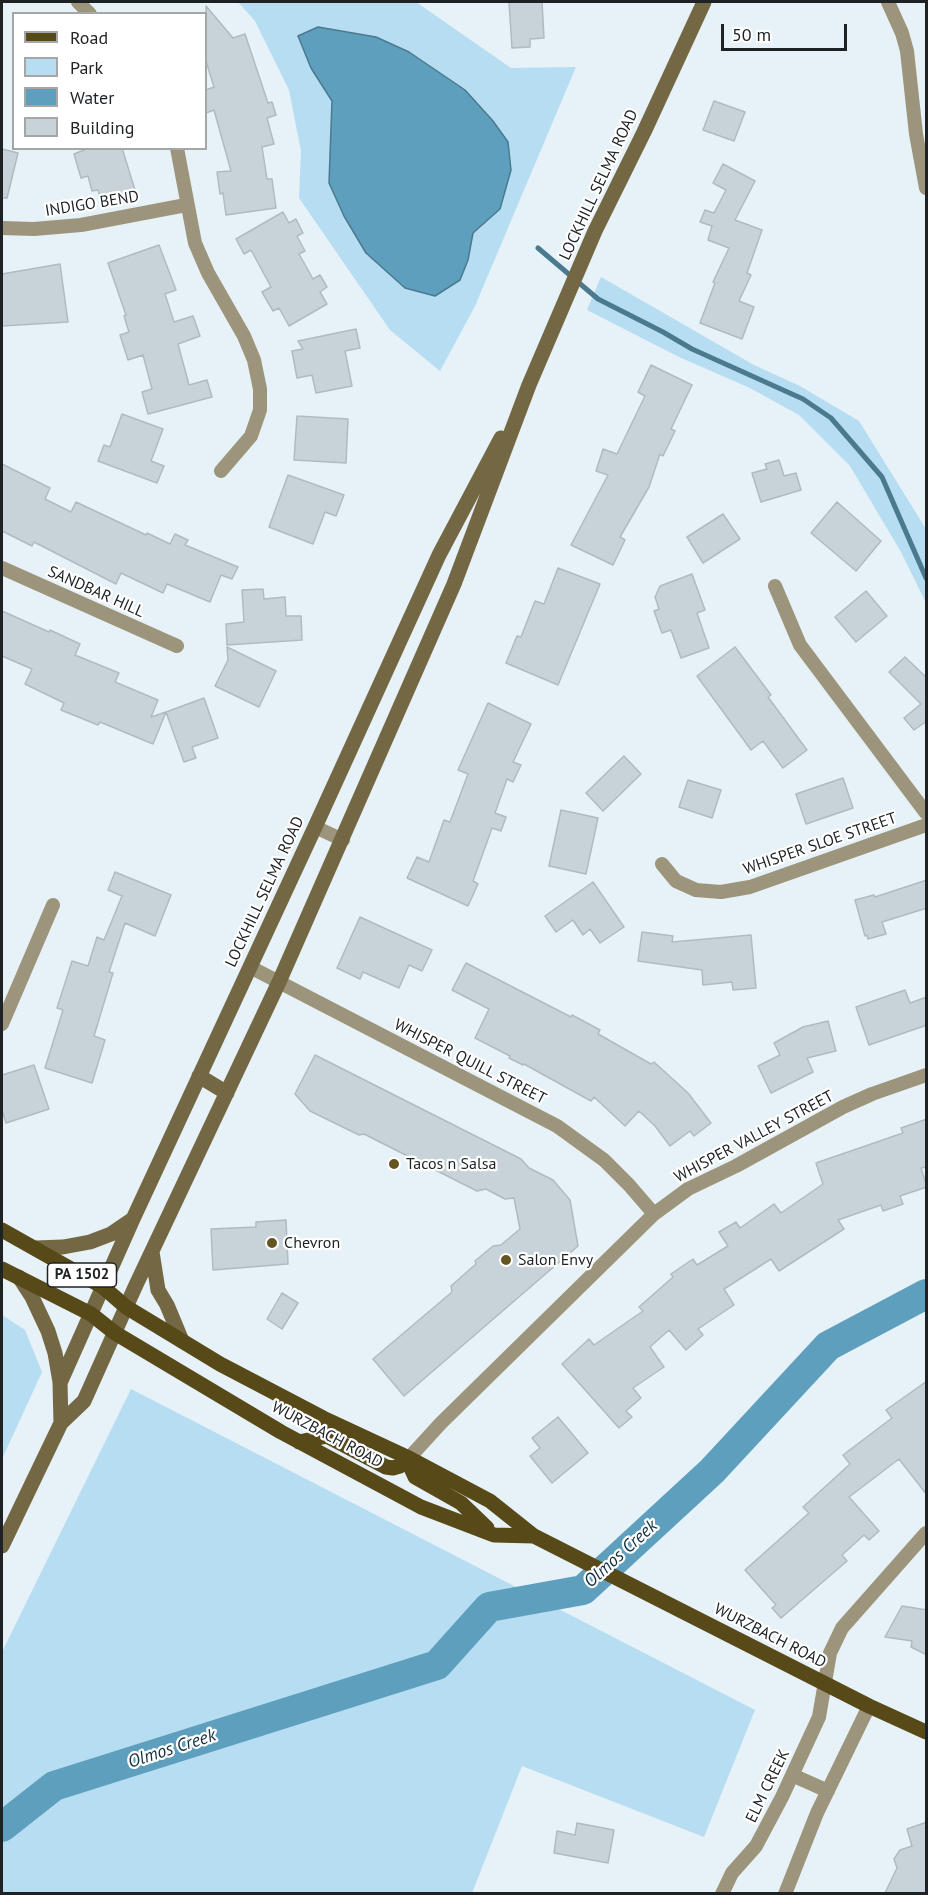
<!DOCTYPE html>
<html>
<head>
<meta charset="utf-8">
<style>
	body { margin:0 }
	#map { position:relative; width:928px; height:1895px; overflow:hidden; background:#e6f2f7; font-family:"PT Sans",sans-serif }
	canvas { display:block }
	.frame { position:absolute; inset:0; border:3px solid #1e2224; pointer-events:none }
	.legend { position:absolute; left:12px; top:12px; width:195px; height:138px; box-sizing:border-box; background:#fff; border:2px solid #a5a7a7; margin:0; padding:8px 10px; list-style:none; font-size:18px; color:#1e2224 }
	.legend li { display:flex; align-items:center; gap:12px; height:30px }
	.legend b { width:30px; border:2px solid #a5a7a7 }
	.scale { position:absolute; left:721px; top:24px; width:126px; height:27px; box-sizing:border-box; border:3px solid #1e2224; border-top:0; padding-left:8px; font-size:18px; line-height:21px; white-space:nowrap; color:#1e2224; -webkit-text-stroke:4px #fff; paint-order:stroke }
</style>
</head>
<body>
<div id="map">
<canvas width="928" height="1895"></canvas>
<div class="frame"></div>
<ul class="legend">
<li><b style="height:8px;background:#584919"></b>Road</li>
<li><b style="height:16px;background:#b6ddf1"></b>Park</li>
<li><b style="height:16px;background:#5e9fbd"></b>Water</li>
<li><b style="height:16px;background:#c8d3d9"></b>Building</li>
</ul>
<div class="scale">50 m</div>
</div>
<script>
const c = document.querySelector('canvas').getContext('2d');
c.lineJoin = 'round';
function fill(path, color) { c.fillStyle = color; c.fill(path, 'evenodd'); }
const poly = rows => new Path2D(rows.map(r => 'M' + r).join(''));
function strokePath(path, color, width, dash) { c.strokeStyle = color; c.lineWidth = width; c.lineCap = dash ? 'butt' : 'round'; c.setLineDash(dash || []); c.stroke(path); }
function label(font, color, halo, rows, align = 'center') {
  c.font = font + ' "PT Sans",sans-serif'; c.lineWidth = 4.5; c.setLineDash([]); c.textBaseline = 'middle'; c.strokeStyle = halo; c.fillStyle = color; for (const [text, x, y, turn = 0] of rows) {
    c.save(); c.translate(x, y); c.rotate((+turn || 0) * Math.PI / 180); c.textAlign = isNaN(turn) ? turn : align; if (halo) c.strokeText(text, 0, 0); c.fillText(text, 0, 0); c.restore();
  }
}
fill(poly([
	[238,2,416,2,511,68,576,67,475,306,440,371,390,330,299,198,301,151,289,90,255,21],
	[601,277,754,365,800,386,859,421,926,529,926,603,901,552,850,466,799,415,750,388,679,357,587,310],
	[2,1315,25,1330,42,1372,2,1459],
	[131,1389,755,1710,704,1837,522,1766,472,1893,2,1893,2,1652]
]), '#b6ddf1');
const water = poly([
	[318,27,376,37,409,52,465,90,493,121,508,142,511,170,500,209,473,233,468,260,460,280,435,296,405,288,366,253,344,216,329,183,332,101,311,68,298,36,318,27]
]);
fill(water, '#5e9fbd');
strokePath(water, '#4b7a8f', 1.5);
strokePath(poly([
	[538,248,598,299,663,332,692,349,803,399,831,418,882,477,926,578]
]), '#4b7a8f', 5);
strokePath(poly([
	[2,1827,54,1786,437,1665,489,1607,583,1590,712,1471,828,1346,926,1294]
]), '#5e9fbd', 30);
const building = poly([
	[509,2,542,2,544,38,530,39,530,47,512,48,509,2],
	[206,6,233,38,245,34,268,103,272,102,276,115,267,118,274,144,262,147,267,179,272,179,276,208,226,215,223,193,220,194,217,172,231,171,214,110,206,113,206,90,214,87,206,61,206,6],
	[714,101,745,112,734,141,703,130,714,101],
	[89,148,122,148,135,190,101,200,98,190,92,191,88,176,81,178,74,154,89,148],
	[2,149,18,153,7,198,2,198,2,149],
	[723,164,755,181,735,220,762,230,747,273,751,275,739,301,754,307,742,339,700,323,715,283,713,282,729,248,708,240,712,226,700,222,705,210,714,213,726,190,713,183,723,164],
	[283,212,289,223,296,219,303,233,297,236,305,251,299,254,313,279,320,275,327,287,320,292,327,304,289,326,279,308,273,311,262,292,271,287,251,250,244,254,236,239,283,212],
	[159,245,176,290,165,294,174,322,193,316,200,336,178,344,189,385,207,380,212,397,148,414,142,392,152,389,143,355,128,360,120,335,129,332,124,316,126,315,108,263,159,245],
	[60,264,68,322,2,326,2,274,60,264],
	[356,329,360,348,345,351,352,386,316,393,312,375,297,378,292,351,303,349,298,341,356,329],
	[651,365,692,385,671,429,675,431,663,456,660,454,649,487,620,537,625,540,613,565,571,545,608,475,596,471,603,449,617,454,645,396,638,392,651,365],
	[122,414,163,429,151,461,164,466,157,483,98,461,104,445,110,447,122,414],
	[297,416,348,419,346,463,294,460,297,416],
	[779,460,784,476,796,473,801,490,761,502,752,473,767,469,765,464,779,460],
	[2,464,50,488,45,499,71,512,76,502,146,535,147,533,170,544,175,534,188,540,185,545,238,567,232,579,221,575,210,602,167,584,163,593,121,573,116,584,34,542,32,546,2,531,2,464],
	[288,475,344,495,336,516,325,512,313,544,269,527,288,475],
	[837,502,881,541,856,571,811,533,837,502],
	[723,514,740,539,703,563,687,537,723,514],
	[558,568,600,584,558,685,506,663,517,636,521,637,535,601,544,604,558,568],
	[692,574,705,610,697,613,709,648,681,658,671,630,662,633,654,611,659,609,655,597,660,586,692,574],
	[263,589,264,599,285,597,286,616,301,616,302,640,227,645,226,624,244,622,242,590,263,589],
	[866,591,887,616,856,642,835,617,866,591],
	[2,611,49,632,50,630,80,644,75,655,119,673,115,682,158,700,151,717,166,712,153,744,100,722,98,725,61,710,64,703,25,684,32,669,2,656,2,611],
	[227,647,276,671,259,707,215,686,228,660,227,647],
	[735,647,771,695,768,697,807,750,783,768,763,741,751,750,697,676,735,647],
	[905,657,927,678,927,721,914,730,904,718,921,704,889,672,905,657],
	[204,698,218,738,192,747,196,758,184,762,166,712,204,698],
	[488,703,531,724,513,762,521,765,513,782,507,779,495,813,506,817,501,831,492,828,473,881,478,884,468,906,407,878,417,857,429,862,444,820,450,822,468,774,458,770,488,703],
	[624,756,641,774,603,811,586,793,624,756],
	[843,778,853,808,806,824,796,794,843,778],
	[688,780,721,790,712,818,679,807,688,780],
	[561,810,598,818,586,874,549,866,561,810],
	[115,872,171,895,155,936,125,923,109,972,113,973,94,1036,105,1040,92,1083,45,1068,63,1010,57,1008,72,961,88,966,97,937,104,940,122,896,108,890,115,872],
	[927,880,927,908,882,922,886,934,868,939,867,935,865,936,855,900,874,895,875,897,927,880],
	[593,882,624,927,600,943,590,929,583,935,573,920,556,932,545,916,593,882],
	[360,917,432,950,422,971,409,965,399,988,363,972,360,979,337,968,360,917],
	[642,932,673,936,672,942,751,935,756,988,733,990,732,982,703,985,702,970,638,961,642,932],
	[466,963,571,1017,572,1015,600,1030,598,1034,651,1064,654,1062,688,1093,711,1123,694,1136,690,1131,670,1146,655,1126,639,1111,625,1126,594,1097,591,1101,524,1064,523,1065,509,1058,510,1056,475,1038,489,1009,452,990,466,963],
	[905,990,910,1003,927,997,927,1025,869,1045,856,1007,905,990],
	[828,1021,836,1051,807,1058,813,1072,771,1093,758,1066,780,1055,774,1043,803,1027,828,1021],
	[315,1055,521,1159,529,1168,553,1180,570,1200,578,1246,404,1396,373,1359,452,1292,451,1286,476,1264,475,1261,493,1246,501,1245,520,1229,514,1198,505,1199,486,1189,477,1191,364,1134,359,1135,310,1111,295,1094,315,1055],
	[34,1065,49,1109,6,1123,2,1110,2,1075,34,1065],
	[927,1119,927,1167,921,1168,927,1187,900,1196,903,1204,883,1211,881,1205,838,1220,844,1229,779,1271,771,1259,724,1289,734,1305,698,1329,703,1335,686,1350,669,1330,650,1347,664,1367,633,1388,641,1398,626,1411,632,1417,619,1428,562,1364,589,1339,594,1345,643,1311,639,1307,673,1277,671,1274,693,1259,697,1265,728,1246,719,1232,736,1222,740,1228,774,1204,781,1213,823,1184,816,1163,903,1133,901,1128,927,1119],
	[286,1220,288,1264,213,1270,211,1229,256,1227,256,1222,286,1220],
	[282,1293,298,1303,282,1329,267,1319,282,1293],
	[927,1381,927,1495,899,1459,849,1497,879,1531,869,1540,864,1535,842,1555,847,1561,781,1618,772,1608,776,1605,745,1570,809,1513,803,1507,850,1464,843,1455,892,1418,886,1410,927,1381],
	[558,1417,588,1453,552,1483,530,1456,540,1448,532,1438,558,1417],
	[902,1606,927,1610,927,1655,911,1647,912,1641,885,1637,902,1606],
	[927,1822,927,1893,885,1893,897,1868,894,1859,900,1850,912,1846,907,1829,927,1822],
	[577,1823,614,1830,608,1863,554,1853,557,1831,575,1835,577,1823]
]);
fill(building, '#c8d3d9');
strokePath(building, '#b0bbc0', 1.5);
strokePath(poly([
	[78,2,90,14],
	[888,2,902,33,907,51,916,134,926,188],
	[177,148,195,243,208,273,244,336,254,360,260,389,260,410,251,436,221,471],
	[2,228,34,229,81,225,186,205],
	[2,568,177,646],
	[775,586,800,645,926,813],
	[315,827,343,840],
	[662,864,676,881,696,890,721,892,750,887,926,825],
	[250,967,557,1126,604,1160,629,1185,654,1214],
	[2,1024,53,905],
	[409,1458,441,1423,654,1214,688,1189,736,1166,843,1107,872,1094,926,1075],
	[792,1775,828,1791],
	[722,1894,732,1873,756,1846,782,1797,819,1717,830,1653,842,1628,926,1533],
	[785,1894,817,1813,869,1706]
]), '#9c947b', 14);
strokePath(poly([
	[199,1076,227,1093],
	[35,1248,63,1247,90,1242,111,1234,133,1219],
	[152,1252,158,1290,167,1305,182,1341],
	[19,1277,32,1297,48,1331,55,1353,60,1382],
	[61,1423,60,1383,133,1219,315,827,439,555,501,438],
	[2,1546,61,1423,84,1401,135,1287,279,982,454,584,529,385,595,231,644,132,704,2]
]), '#746844', 15);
strokePath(poly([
	[2,1230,103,1287,126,1307,220,1364,323,1418,409,1458,490,1501,534,1536,869,1706,926,1732],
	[2,1269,91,1314,115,1333,281,1432,421,1507,494,1535,534,1536],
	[299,1442,327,1436,386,1467,393,1468,400,1466,409,1458],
	[409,1458,410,1466,415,1477,461,1503,487,1528]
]), '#584919', 15);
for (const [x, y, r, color] of [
	[394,1164,6,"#645422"],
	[272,1243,6,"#645422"],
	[506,1260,6,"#645422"]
]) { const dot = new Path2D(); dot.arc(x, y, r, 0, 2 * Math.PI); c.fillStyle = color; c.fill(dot); strokePath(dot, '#fff', 2); }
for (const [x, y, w] of [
	[82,1275,69]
]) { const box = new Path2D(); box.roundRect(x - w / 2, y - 12, w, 24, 4.5); c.fillStyle = '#fff'; c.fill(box); strokePath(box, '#1e2224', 1.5); }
label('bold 15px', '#1e2224', null, [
	["PA 1502",82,1275]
]);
label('16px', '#1e2224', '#fff', [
	["LOCKHILL SELMA ROAD",599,185,-65],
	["INDIGO BEND",92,204,-9],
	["SANDBAR HILL",96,592,24],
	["WHISPER SLOE STREET",820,844,-19],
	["LOCKHILL SELMA ROAD",265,892,-65],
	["WHISPER QUILL STREET",470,1062,27],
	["WHISPER VALLEY STREET",754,1137,-28],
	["WURZBACH ROAD",327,1435,28],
	["WURZBACH ROAD",770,1636,27],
	["ELM CREEK",768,1786,-64]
]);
label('16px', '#1e2224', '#fff', [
	["Tacos n Salsa",406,1164],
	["Chevron",284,1243],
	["Salon Envy",518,1260]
], 'left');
label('italic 18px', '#12313f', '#fff', [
	["Olmos Creek",621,1554,-42],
	["Olmos Creek",172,1749,-18]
]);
</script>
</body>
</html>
